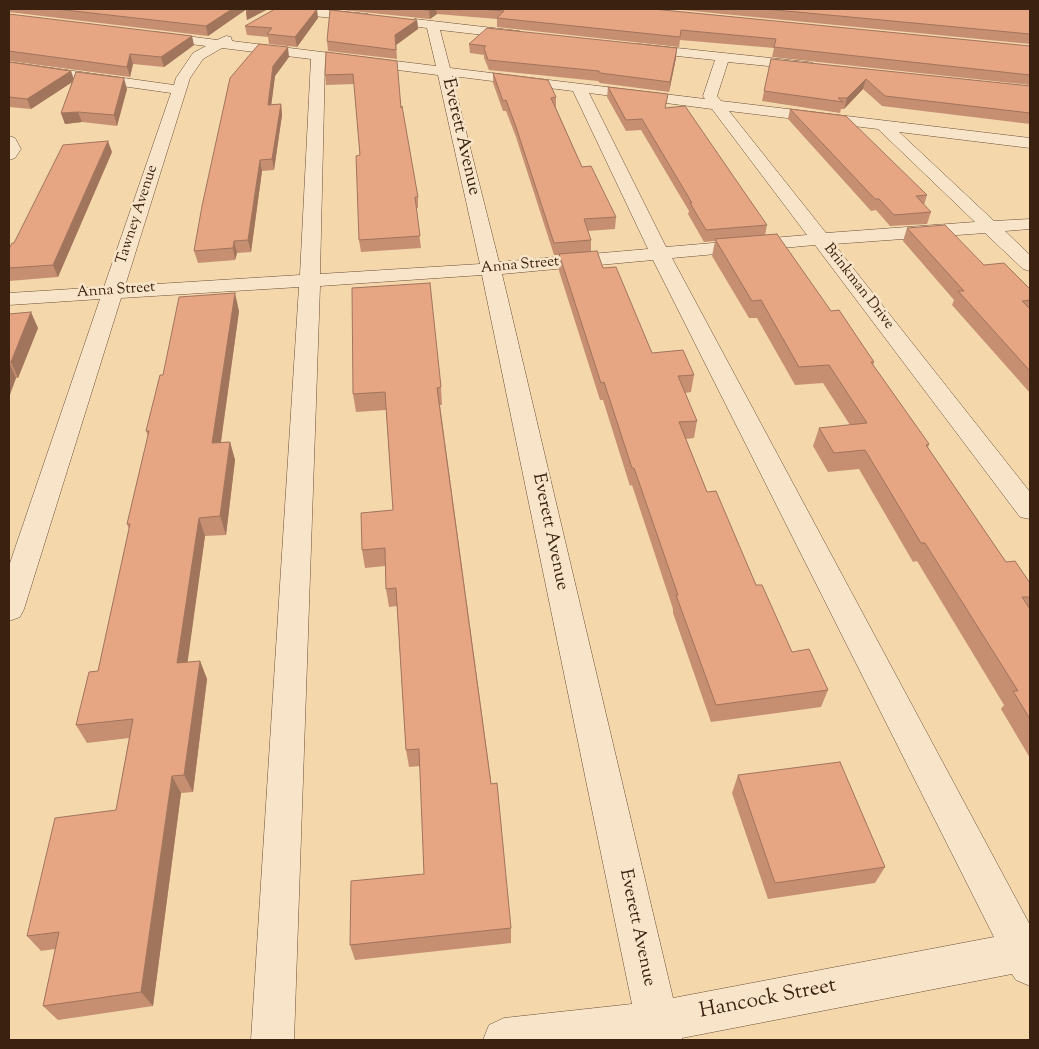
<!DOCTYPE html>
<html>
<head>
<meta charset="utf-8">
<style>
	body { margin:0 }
	#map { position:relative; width:1039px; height:1049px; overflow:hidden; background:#f5d7ac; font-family:"Sorts Mill Goudy",serif }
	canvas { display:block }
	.frame { position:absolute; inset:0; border:10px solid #3b2110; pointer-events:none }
</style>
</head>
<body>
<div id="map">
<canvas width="1039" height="1049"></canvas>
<div class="frame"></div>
</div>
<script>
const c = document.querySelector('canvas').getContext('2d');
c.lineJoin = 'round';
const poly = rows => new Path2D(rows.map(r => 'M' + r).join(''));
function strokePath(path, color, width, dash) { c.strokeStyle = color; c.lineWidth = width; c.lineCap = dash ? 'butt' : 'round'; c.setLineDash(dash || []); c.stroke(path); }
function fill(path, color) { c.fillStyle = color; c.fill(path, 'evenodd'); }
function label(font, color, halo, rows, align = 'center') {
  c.font = font + ' "Sorts Mill Goudy",serif'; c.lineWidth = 5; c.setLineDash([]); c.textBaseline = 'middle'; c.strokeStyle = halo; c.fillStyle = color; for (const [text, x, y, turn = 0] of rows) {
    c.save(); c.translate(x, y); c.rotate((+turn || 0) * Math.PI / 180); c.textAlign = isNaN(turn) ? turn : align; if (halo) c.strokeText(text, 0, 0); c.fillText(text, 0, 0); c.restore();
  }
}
const minor = poly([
	[281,9,317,9,368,14,374,18,368,22,287,13,281,9],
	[415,19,519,31,525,35,519,39,440,30,450,68,705,99,703,96,715,60,639,52,634,51,632,48,634,45,639,44,808,62,813,63,815,66,813,69,808,70,728,62,717,96,721,101,1030,138,1030,148,899,132,994,221,1030,219,1030,229,1005,231,1030,255,1030,271,1023,269,985,233,834,244,1030,492,1030,519,1020,517,815,245,672,258,1030,925,1030,986,1016,980,1012,974,682,1038,682,1040,483,1040,489,1025,504,1018,632,1004,482,275,320,286,294,1040,251,1040,299,287,121,298,24,609,20,617,9,621,9,566,100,299,9,305,9,293,104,287,171,93,9,70,9,62,174,85,176,78,193,53,206,46,151,39,150,36,156,32,217,40,226,36,231,37,232,41,436,66,427,28,411,26,409,23,415,19],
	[222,48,311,59,300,275,125,286,190,78,203,59,222,48],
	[325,61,438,75,480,264,320,274,325,61],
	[452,76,573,91,648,249,499,262,452,76],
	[589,93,712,109,807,235,666,247,589,93],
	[729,111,878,129,975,222,826,233,729,111],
	[653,260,994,937,673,998,502,274,653,260],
	[9,136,15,138,21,149,15,158,9,160,9,136]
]);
strokePath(minor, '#6a4e37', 1);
fill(minor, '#f8e5c9');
fill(poly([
	[9,9,268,9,247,20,246,11,246,9,208,36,9,12],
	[333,9,653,9,1030,46,1030,85,772,57,774,48,680,40,679,47,497,27,497,19,437,14,430,19],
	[672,9,1030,9,1030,45,1030,44],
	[9,14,194,45,164,67,133,64,130,77,9,61],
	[318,18,297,47,269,44,268,37,247,35,245,26],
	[417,20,418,29,396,45,397,59,328,51,327,41],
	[259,44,289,57,275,76,271,105,281,104,282,115,274,170,262,171,251,252,237,253,235,260,198,263,194,251],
	[469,44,676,58,669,92,600,83,598,81,489,70,484,58,484,55,470,53],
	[326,52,401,108,418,197,418,208,416,208,421,248,361,252,359,240,360,155,354,84,326,85,325,75],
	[771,59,1030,86,1030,124,882,106,863,89,844,109,841,109,840,113,762,101],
	[9,62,71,71,74,79,127,89,117,126,82,122,65,124,61,113,72,82,31,109,9,107],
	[493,73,556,97,556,108,582,167,616,217,615,229,588,231,591,240,591,251,603,268,652,353,694,375,691,392,685,393,697,421,694,438,686,439,707,492,756,585,792,652,828,690,821,707,711,722,673,613,673,609,632,485,630,486,603,400,600,400,559,271,559,255,554,255,516,137,506,111,503,111,493,83],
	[608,87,666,108,767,225,765,235,831,311,874,362,873,365,929,444,928,448,1006,562,1030,583,1030,758,1001,709,1004,705,917,561,913,562,859,469,828,472,813,446,819,428,850,425,823,383,795,385,757,318,749,318,712,256,715,241,704,242,688,214,689,211,641,130,626,131,607,97],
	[790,109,927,195,924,205,931,212,927,224,890,226,876,210,871,211,788,119],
	[112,152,58,277,9,281,9,249,14,243],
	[907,228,984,265,1030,289,1030,393,952,305,954,300,903,241],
	[239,311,221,442,230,442,235,460,226,535,205,536,187,662,200,661,207,679,193,792,181,793,153,1006,58,1020,43,1006,55,949,41,951,27,936,116,810,129,738,87,743,76,725,98,671,129,529,127,524,148,436,146,431,163,375],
	[9,314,38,328,18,378,16,378,9,397],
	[441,387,442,405,440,405,511,928,511,943,355,960,350,945,424,874,420,766,409,767,406,750,397,606,389,607,386,589,385,566,365,568,362,550,393,510,386,410,356,412,353,394],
	[738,775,885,867,875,883,768,899,732,793]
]), '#c68f72');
fill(poly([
	[232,9,247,9,208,36,206,26],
	[250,9,268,9,247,20,246,11],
	[317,9,318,18,297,47,295,37],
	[431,9,436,9,437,14,430,19,429,10],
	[417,20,418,29,396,45,397,59,395,35],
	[192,36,194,45,164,67,161,57],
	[288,47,289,57,275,76,270,115,268,105,273,66],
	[677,48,676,58,669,92,670,82],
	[130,54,133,64,130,77,127,67],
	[71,71,74,81,31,109,27,99],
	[124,78,127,89,117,126,114,115],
	[866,79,863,89,844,109,847,98],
	[281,104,282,115,274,170,272,159],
	[78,112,82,122,65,124,61,113],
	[108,141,112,152,58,277,53,265],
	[260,160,262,171,251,252,248,240],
	[234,241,237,253,235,260,233,248],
	[235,293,239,311,218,462,212,443],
	[31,312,38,328,18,378,11,362],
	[9,362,16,378,9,397],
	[230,442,235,460,226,535,220,516],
	[199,518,205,536,185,681,177,663],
	[200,661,207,679,193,792,184,775],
	[172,776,181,793,153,1006,141,992]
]), '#a1745c');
const building = poly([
	[56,9,232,9,206,26,56,9],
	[275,9,317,9,295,37,267,34,272,28,245,26,275,9],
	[415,9,431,9,429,10,415,9],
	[480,9,653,9,1030,46,1030,75,774,47,776,39,681,30,680,37,497,18,504,11,480,9],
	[765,9,1030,9,1030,34,765,9],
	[330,10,417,20,395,35,396,50,327,41,330,10],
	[9,14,192,36,161,57,130,54,127,67,9,51,9,14],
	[487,28,677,48,670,82,600,73,599,71,488,60,484,48,486,46,469,44,487,28],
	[259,44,288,47,273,66,268,105,281,104,272,159,260,160,248,240,234,241,233,248,194,251,202,206,230,78,259,44],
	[326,52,397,61,401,108,402,106,418,197,415,197,420,236,359,240,356,156,360,155,353,74,325,75,326,52],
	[771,59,1030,86,1030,113,885,96,866,79,847,98,838,98,843,102,764,91,771,59],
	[9,62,71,71,27,99,9,97,9,62],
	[76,72,124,78,114,115,78,112,61,113,76,72],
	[493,73,548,80,556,97,551,98,582,167,591,166,616,217,584,219,591,240,554,243,516,127,506,100,503,101,493,73],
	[608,87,668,94,665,108,685,106,767,225,706,230,690,203,692,203,642,119,626,120,608,87],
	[790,109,846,116,927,195,916,196,931,212,894,215,879,199,875,199,790,109],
	[108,141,53,265,9,268,9,249,12,243,14,243,63,145,108,141],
	[945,225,984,265,1004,263,1030,289,1030,300,1022,301,1030,309,1030,371,958,291,964,291,907,228,945,225],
	[777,234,831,311,839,310,874,362,871,362,929,444,926,445,1006,562,1015,561,1030,583,1030,597,1022,597,1030,609,1030,719,1013,691,1018,691,925,543,921,543,865,450,834,453,819,428,867,423,829,365,799,367,761,300,752,301,715,239,777,234],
	[597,251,603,268,616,267,652,353,683,350,694,375,678,376,697,421,679,422,707,492,716,491,756,585,762,585,792,652,809,649,828,690,716,705,676,595,678,595,634,468,632,468,604,382,601,383,559,254,597,251],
	[430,283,441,387,437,388,491,784,497,783,511,928,350,945,351,881,424,874,419,749,406,750,396,588,386,589,385,548,362,550,361,513,393,510,385,392,353,394,352,288,430,283],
	[235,293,212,443,230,442,220,516,199,518,177,663,200,661,184,775,172,776,141,992,43,1006,59,932,27,936,55,818,116,810,133,719,76,725,89,672,98,671,130,524,127,524,149,431,146,431,160,375,163,375,179,297,235,293],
	[31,312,11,362,9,362,9,314,31,312],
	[840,762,885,867,775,883,738,775,840,762]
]);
fill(building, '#e6a684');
strokePath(building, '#a1745c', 1);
label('15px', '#3b2110', '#f8e5c9', [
	["Tawney Avenue",138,215,-72],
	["Anna Street",520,266,-5],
	["Brinkman Drive",858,287,52],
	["Anna Street",116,291,-4]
]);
label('18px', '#3b2110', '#f8e5c9', [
	["Everett Avenue",460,137,77],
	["Everett Avenue",549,532,78],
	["Everett Avenue",636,928,78]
]);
label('21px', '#3b2110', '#f8e5c9', [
	["Hancock Street",768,1000,-11]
]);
</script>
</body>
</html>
